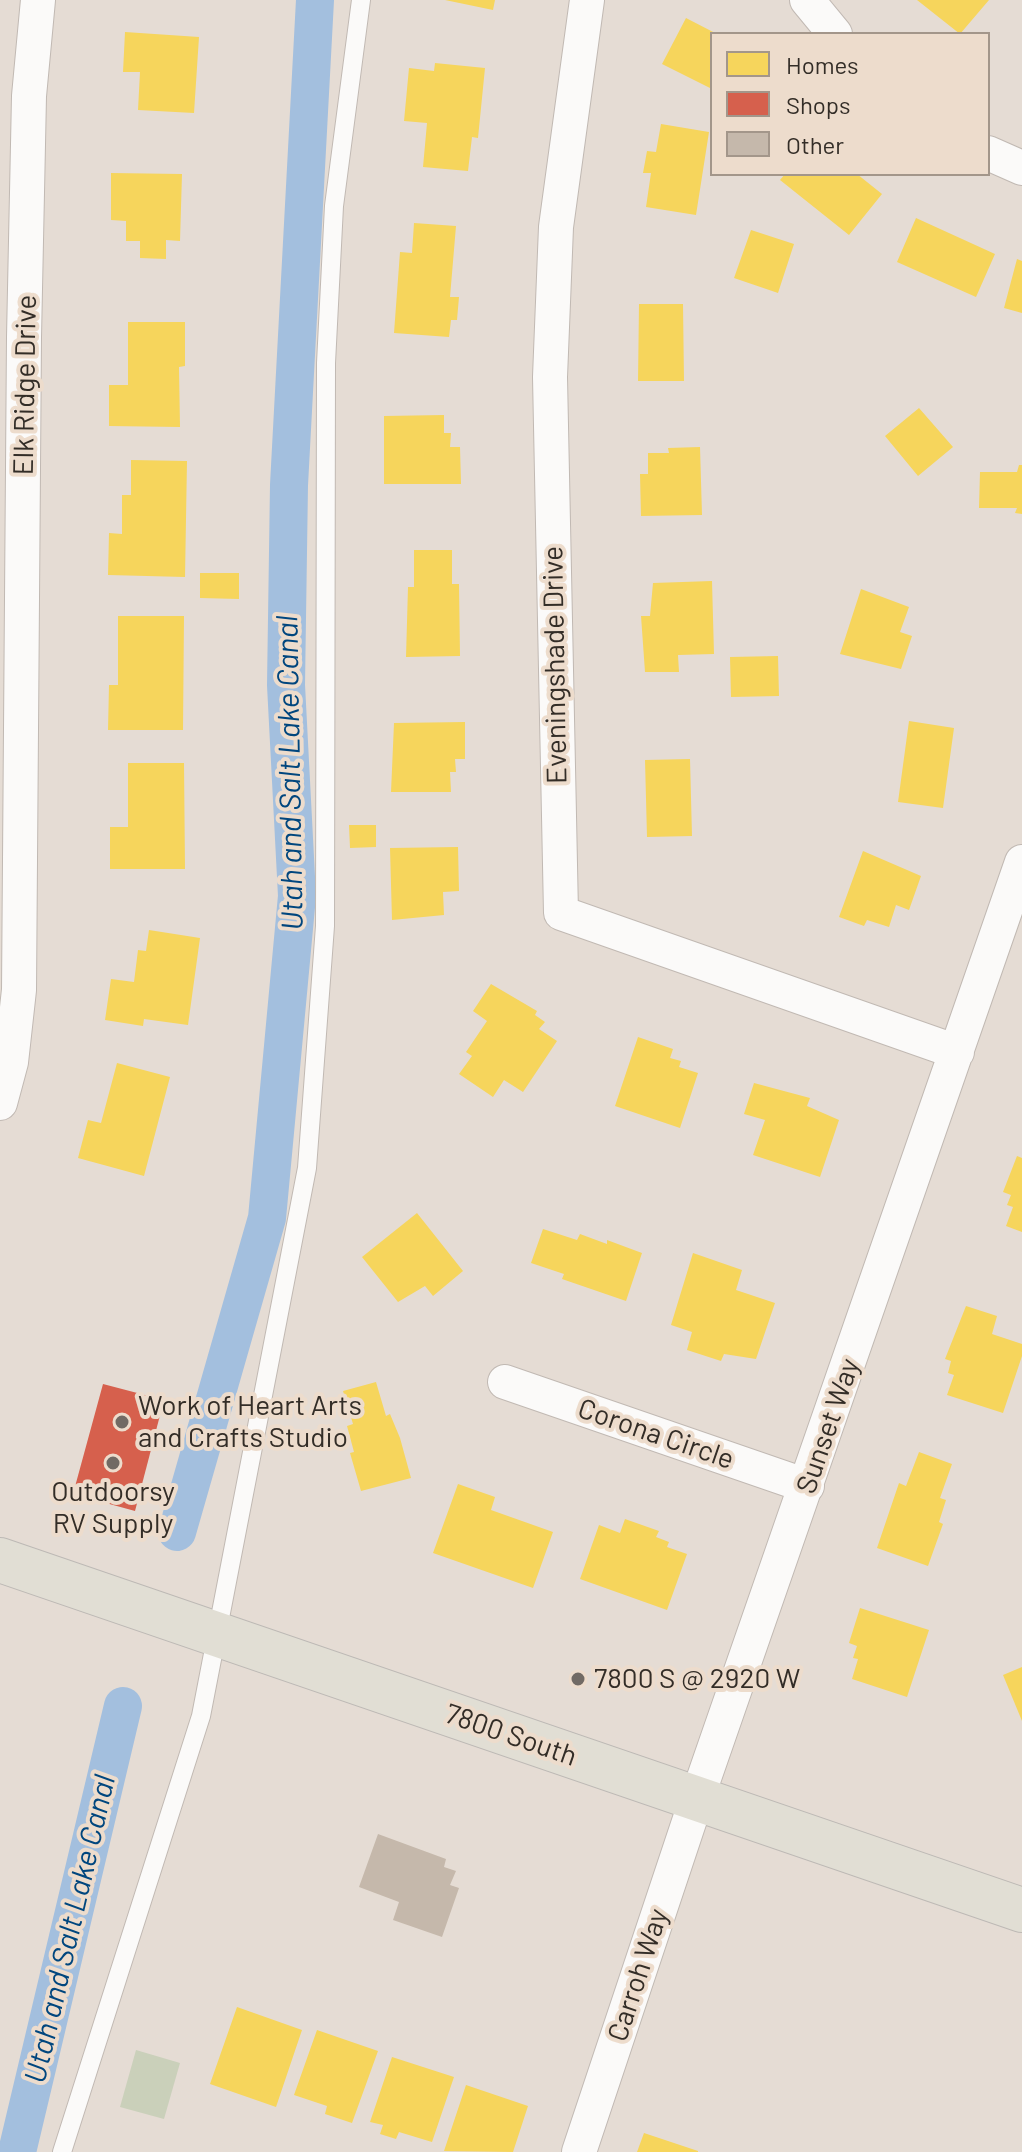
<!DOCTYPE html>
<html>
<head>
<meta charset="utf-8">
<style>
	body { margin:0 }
	#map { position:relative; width:1022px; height:2152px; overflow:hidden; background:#e5dcd4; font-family:Barlow,sans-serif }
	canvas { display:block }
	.legend { position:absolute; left:710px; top:32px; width:280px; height:144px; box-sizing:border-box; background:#eddccc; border:2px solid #a3968a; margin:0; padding:10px 14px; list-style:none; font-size:24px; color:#332d27 }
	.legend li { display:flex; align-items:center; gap:16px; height:40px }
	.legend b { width:40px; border:2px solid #a3968a }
</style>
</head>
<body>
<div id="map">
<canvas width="1022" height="2152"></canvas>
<ul class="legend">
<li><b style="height:22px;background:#f6d55c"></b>Homes</li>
<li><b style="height:22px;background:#d6604d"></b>Shops</li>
<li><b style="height:22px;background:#c5b8ab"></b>Other</li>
</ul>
</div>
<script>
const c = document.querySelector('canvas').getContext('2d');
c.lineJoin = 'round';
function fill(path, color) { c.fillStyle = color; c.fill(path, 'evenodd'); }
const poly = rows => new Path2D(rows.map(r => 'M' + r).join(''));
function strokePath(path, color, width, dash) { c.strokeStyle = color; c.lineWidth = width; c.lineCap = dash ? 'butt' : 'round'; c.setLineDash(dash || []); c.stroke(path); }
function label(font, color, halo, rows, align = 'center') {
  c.font = font + ' Barlow,sans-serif'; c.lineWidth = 8; c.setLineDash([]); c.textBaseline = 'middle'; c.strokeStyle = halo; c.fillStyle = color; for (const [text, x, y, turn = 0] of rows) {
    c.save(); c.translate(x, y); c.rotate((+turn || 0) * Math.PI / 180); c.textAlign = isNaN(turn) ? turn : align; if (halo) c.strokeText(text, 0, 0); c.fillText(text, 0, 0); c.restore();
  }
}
fill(poly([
	[136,2050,180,2063,164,2119,120,2107]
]), '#cad0ba');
fill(poly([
	[445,0,495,0,493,10],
	[917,0,989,0,960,34],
	[686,18,717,34,712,34,712,89,662,64],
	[125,32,199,37,194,113,138,110,140,72,123,72],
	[435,63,485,68,478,138,472,137,468,171,423,167,427,123,404,121,409,68,434,71],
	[661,124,709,132,696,215,646,207,651,173,643,173,647,151,656,152],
	[111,173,182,174,180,241,166,240,166,259,140,258,140,241,126,241,126,221,111,220],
	[785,174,857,174,882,194,849,235,780,180],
	[916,218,995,254,976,297,897,262],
	[414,223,456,226,450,297,459,297,457,320,451,320,449,337,394,333,400,252,412,253],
	[751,230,794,244,778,293,734,278],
	[1017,259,1022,261,1022,313,1004,308],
	[639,304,683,304,684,381,638,381],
	[128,322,185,322,185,366,179,367,180,427,109,426,109,385,128,385],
	[919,408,953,447,918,476,885,436],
	[444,415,444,433,451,433,450,447,460,447,461,484,384,484,384,416],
	[700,447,702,515,641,516,640,474,648,474,648,453,669,453,668,448],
	[131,460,187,461,185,577,108,575,109,533,122,534,122,495,131,495],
	[1019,465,1022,465,1022,514,1015,513,1017,508,979,508,980,472,1017,472],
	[414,550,452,550,452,584,459,584,460,656,406,657,408,587,414,587],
	[200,573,239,573,239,599,200,598],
	[712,581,714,654,678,655,679,672,645,672,641,616,650,616,653,583],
	[861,589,909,607,900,632,912,636,901,669,840,654],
	[118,616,184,616,183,730,108,730,109,685,118,685],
	[778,656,779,696,731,697,730,657],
	[909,721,954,728,943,808,898,802],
	[465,722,465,759,455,759,456,772,450,772,451,792,391,792,394,723],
	[690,759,692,836,647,837,645,760],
	[128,763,184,763,185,869,110,869,110,827,128,827],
	[349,825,376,825,376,847,350,848],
	[458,847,459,891,443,892,444,915,392,920,390,848],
	[863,851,921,876,909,910,896,905,889,927,867,920,864,926,839,917],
	[149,930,200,938,188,1025,144,1019,143,1026,105,1020,111,979,134,982,138,950,146,951],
	[491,984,537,1011,535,1015,545,1022,539,1029,557,1041,523,1092,504,1080,493,1097,459,1074,472,1056,466,1052,487,1021,473,1011],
	[638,1037,673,1049,670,1058,681,1061,679,1067,698,1073,680,1128,615,1106],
	[117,1063,170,1077,144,1176,78,1158,88,1120,101,1123],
	[754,1083,810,1098,807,1106,839,1120,820,1177,753,1155,765,1120,744,1114],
	[1017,1156,1022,1158,1022,1232,1006,1226,1013,1207,1007,1205,1011,1195,1003,1192],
	[417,1213,463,1271,433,1296,425,1286,398,1302,362,1257],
	[543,1229,577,1240,580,1234,607,1244,607,1240,642,1253,626,1301,562,1279,564,1274,531,1263],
	[693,1253,742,1270,736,1290,775,1303,756,1359,724,1354,721,1361,687,1350,692,1332,671,1325],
	[966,1306,997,1316,992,1334,1022,1344,1022,1356,1003,1413,947,1395,954,1375,948,1373,951,1361,945,1359],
	[376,1382,386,1416,390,1414,400,1438,411,1478,361,1491,350,1453,354,1452,347,1426,353,1424,343,1391],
	[919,1452,952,1464,940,1498,946,1500,939,1522,943,1524,928,1566,877,1548,899,1483,906,1486],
	[458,1484,495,1497,491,1510,553,1532,533,1588,433,1553],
	[625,1519,659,1531,656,1537,669,1542,667,1547,687,1554,667,1610,580,1579,599,1525,620,1533],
	[860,1608,929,1630,907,1697,852,1679,858,1659,853,1658,857,1646,849,1643],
	[1022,1667,1022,1721,1003,1675],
	[237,2007,302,2030,276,2107,210,2084],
	[317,2030,378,2051,352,2123,325,2114,327,2106,294,2095],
	[392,2057,454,2077,432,2142,399,2132,396,2139,380,2134,383,2125,370,2122],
	[466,2085,528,2106,513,2152,444,2151],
	[644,2133,698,2151,698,2152,637,2152]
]), '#f6d55c');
fill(poly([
	[103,1384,164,1400,135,1511,73,1494]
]), '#d6604d');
strokePath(poly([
	[177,1532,267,1218,297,896,286,685,289,485,315,0],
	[17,2152,123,1706]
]), '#a3bfde', 38);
fill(poly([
	[378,1834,446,1859,444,1867,456,1871,450,1885,459,1888,442,1937,393,1920,399,1902,359,1887]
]), '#c5b8ab');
const service = poly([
	[62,2152,201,1716,307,1168,325,926,326,363,334,206,361,0]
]);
const minor = poly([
	[587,0,556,227,550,377,561,913,957,1052],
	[807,0,835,34],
	[988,153,1022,168],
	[0,1103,11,1062,19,990,24,337,29,96,38,0],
	[505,1382,807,1486],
	[579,2152,697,1798,1022,862]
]);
const primary = poly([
	[0,1560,1022,1910]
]);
strokePath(service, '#c1b9b3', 20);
strokePath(minor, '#c1b9b3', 36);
strokePath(primary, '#bdb9b5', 46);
strokePath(service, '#fbfaf9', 18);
strokePath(minor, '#fbfaf9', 34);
strokePath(primary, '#e1ded4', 44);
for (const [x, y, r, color] of [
	[122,1422,8,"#716a64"],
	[113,1463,8,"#716a64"],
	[578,1679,8,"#716a64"]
]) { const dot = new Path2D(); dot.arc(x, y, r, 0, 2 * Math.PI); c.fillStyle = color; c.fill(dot); strokePath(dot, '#eddccc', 3); }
label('28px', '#332d27', '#eddccc', [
	["Elk Ridge Drive",25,385,-89],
	["Eveningshade Drive",555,665,-91],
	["Sunset Way",828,1426,-71],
	["Corona Circle",656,1434,19],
	["7800 South",511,1735,19],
	["Carroh Way",638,1975,-72]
]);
label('28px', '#332d27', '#eddccc', [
	["Work of Heart Arts",138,1406],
	["and Crafts Studio",138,1438],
	["Outdoorsy",113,1492,"center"],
	["RV Supply",113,1524,"center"],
	["7800 S @ 2920 W",594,1679]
], 'left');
label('italic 30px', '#00467e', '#eddccc', [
	["Utah and Salt Lake Canal",290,773,-91],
	["Utah and Salt Lake Canal",70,1929,-77]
]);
</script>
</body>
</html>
